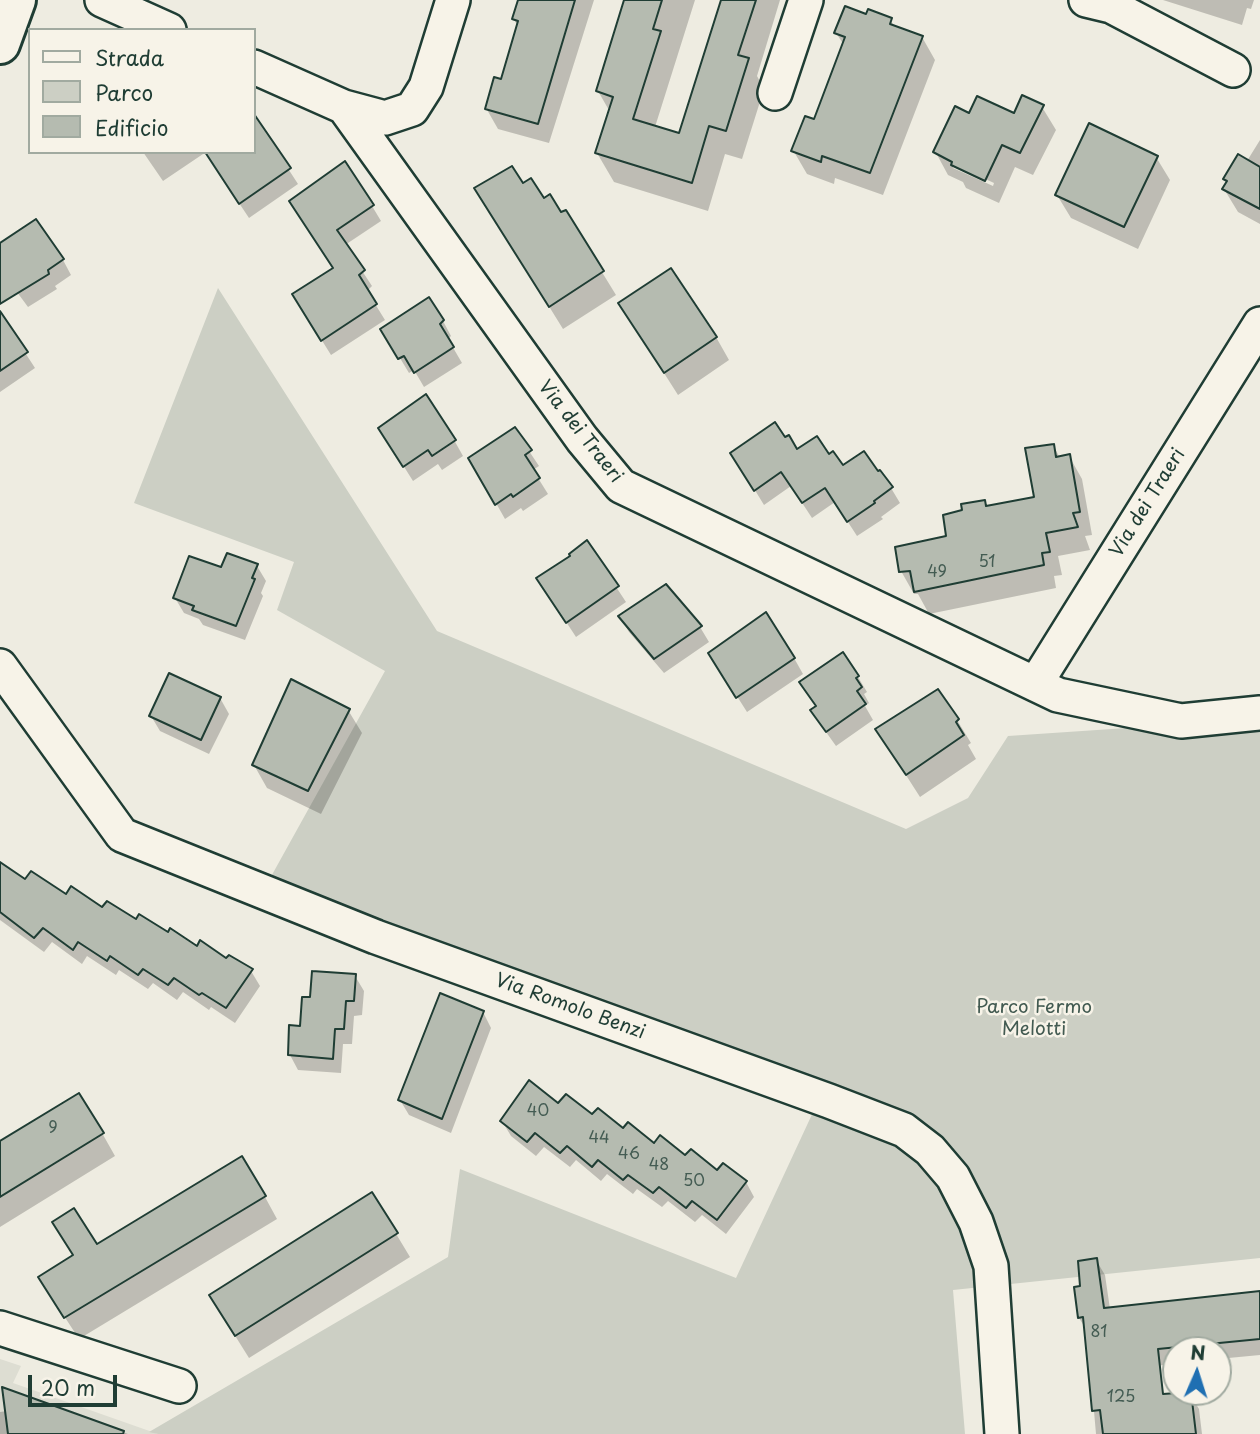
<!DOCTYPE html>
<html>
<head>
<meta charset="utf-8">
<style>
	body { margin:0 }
	#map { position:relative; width:1260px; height:1434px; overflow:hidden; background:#eeece1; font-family:"Playpen Sans",sans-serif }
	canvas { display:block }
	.legend { position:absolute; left:28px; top:28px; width:228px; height:126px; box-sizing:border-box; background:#f7f3e8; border:2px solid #a1aaa0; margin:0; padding:9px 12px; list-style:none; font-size:21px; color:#1f3d34 }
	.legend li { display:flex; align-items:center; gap:14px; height:35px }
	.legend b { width:35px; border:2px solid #a1aaa0 }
	.north { position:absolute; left:1162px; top:1336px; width:70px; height:70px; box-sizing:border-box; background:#f7f3e8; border:2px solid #a1aaa0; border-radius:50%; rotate:3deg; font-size:19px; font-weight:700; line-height:28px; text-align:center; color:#1f3d34 }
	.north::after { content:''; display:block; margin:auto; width:24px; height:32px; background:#1f6fb2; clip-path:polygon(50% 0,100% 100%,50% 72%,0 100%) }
	.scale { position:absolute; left:28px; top:1375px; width:89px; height:32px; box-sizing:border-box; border:4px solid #1f3d34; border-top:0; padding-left:9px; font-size:21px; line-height:24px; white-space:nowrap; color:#1f3d34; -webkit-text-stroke:5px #f7f3e8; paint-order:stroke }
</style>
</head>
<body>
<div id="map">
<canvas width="1260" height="1434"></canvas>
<ul class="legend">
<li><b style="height:9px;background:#f7f3e8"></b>Strada</li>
<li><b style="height:19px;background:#cccfc4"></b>Parco</li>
<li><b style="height:19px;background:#b5bbb0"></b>Edificio</li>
</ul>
<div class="north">N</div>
<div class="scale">20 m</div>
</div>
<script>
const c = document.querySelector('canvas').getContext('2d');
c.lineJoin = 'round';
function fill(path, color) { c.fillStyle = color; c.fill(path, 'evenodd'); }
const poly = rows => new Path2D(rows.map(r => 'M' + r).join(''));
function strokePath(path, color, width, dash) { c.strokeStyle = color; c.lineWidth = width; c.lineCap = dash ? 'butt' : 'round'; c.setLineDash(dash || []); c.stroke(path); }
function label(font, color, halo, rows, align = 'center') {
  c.font = font + ' "Playpen Sans",sans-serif'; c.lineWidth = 5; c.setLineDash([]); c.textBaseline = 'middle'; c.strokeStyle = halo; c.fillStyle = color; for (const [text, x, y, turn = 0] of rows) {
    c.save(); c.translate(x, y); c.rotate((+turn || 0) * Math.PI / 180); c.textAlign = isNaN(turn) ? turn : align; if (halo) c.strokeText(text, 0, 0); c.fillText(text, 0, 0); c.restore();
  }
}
fill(poly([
	[0,1359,21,1366,13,1383,158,1434,0,1434]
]), '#ddddd2');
fill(poly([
	[218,288,437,631,906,829,968,798,1008,736,1260,719,1260,1258,953,1290,965,1434,158,1434,149,1432,448,1257,460,1169,736,1278,821,1095,268,882,385,671,277,610,294,562,134,503]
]), '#cccfc4');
fill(poly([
	[519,0,594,0,549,143,498,129,486,108,502,81,518,27,514,19],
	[626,0,695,0,655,127,680,135,722,0,780,0,757,76,764,89,742,159,725,154,708,211,614,182,597,153,610,112,598,91],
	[1163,0,1254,0,1251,9,1247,8,1242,25],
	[867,17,890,20,895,27,922,37,935,60,883,195,835,178,834,184,807,174,793,150,815,121,844,45,836,33],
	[1042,107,1056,130,1033,175,1015,167,999,203,966,188,963,182,948,175,935,151,970,116,1015,115],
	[953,164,994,183,993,186,953,168],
	[261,127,298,184,249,218,221,176,254,152,254,132],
	[1260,140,1260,224,1238,212,1224,189,1227,183,1225,179,1247,161],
	[143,152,206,152,163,181],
	[1156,157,1170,180,1138,249,1071,218,1057,195],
	[522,186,560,214,565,212,616,295,563,329,490,211],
	[372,206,381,221,345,245,372,286,367,291,385,320,331,355,303,310,334,269,300,216],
	[0,246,63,260,71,275,55,286,57,289,28,307,0,269],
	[620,304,716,337,729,360,678,395],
	[0,314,35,368,0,392],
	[443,321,451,336,448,339,462,363,424,387,414,370,409,373,383,330],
	[515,430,539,466,533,470,548,494,523,511,521,508,505,519,471,459],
	[454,440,463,456,442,470,438,464,413,481,389,443],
	[785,440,797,451,829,456,842,467,891,488,900,503,881,517,883,519,857,536,835,502,812,518,791,486,764,505,742,469],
	[1053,445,1060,458,1069,456,1082,479,1092,535,1085,536,1090,550,1058,556,1062,575,1054,576,1056,588,929,614,918,594,914,594,901,571,948,538,964,511,984,502,988,507,1037,499],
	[587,543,626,602,576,637,538,579,572,556],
	[257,566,266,581,261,593,263,596,245,640,203,625,199,619,184,613,175,598,222,570],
	[620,617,700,627,709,642,664,673,629,632],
	[794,658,803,674,747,712,719,668],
	[858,677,867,692,864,694,869,703,865,706,873,720,836,746,821,725,817,707,810,698],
	[220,698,229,714,209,754,160,731,151,716],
	[348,710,362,733,321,814,267,788,254,765],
	[957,720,971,743,968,745,976,759,920,797,877,730],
	[0,864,25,881,136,921,251,971,260,986,235,1023,211,1007,209,1010,183,992,177,1000,153,983,148,989,119,970,116,975,87,956,82,964,52,942,44,952,0,920],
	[355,976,364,991,362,1015,354,1016,352,1044,343,1044,341,1073,298,1070,290,1055,312,999],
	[483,1012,491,1028,451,1133,409,1115,400,1100],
	[558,1106,592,1117,717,1172,746,1182,754,1197,726,1234,702,1215,695,1222,668,1201,662,1207,637,1189,633,1194,607,1174,601,1181,576,1160,570,1167,544,1147,536,1156,511,1136,502,1121],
	[102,1133,115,1156,0,1227,0,1144],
	[372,1194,410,1257,249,1358,224,1318],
	[265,1197,277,1219,79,1339,53,1299,96,1246],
	[1096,1260,1105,1275,1110,1309,1260,1293,1260,1355,1218,1359,1218,1350,1176,1350,1176,1363,1097,1375,1086,1329,1079,1318,1082,1288],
	[4,1390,128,1434,0,1434,0,1412,7,1411],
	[1190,1394,1199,1409,1202,1434,1096,1434,1093,1400]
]), '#0003');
const building = poly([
	[518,0,575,0,538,124,485,109,494,77,501,79,518,21,512,19,518,0],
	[624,0,662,0,653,29,661,31,633,119,679,133,721,0,756,0,738,55,749,58,726,131,709,126,692,183,595,153,613,97,596,91,624,0],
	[845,6,866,14,868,9,892,18,890,24,923,36,870,173,822,156,821,162,791,151,805,116,814,119,845,37,834,33,845,6],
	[1022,95,1044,105,1020,153,1002,145,985,181,951,165,952,162,933,152,955,106,969,113,977,96,1014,113,1022,95],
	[254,114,291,168,239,204,205,152,254,152,254,114],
	[1089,123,1158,156,1124,227,1055,195,1089,123],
	[1238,154,1260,167,1260,209,1222,189,1227,181,1223,179,1238,154],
	[345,161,374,205,337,230,365,270,359,275,377,304,321,341,292,294,333,268,289,201,345,161],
	[512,166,523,183,531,178,544,198,550,194,561,212,566,210,604,271,549,307,474,188,512,166],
	[36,219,64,259,48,270,49,274,0,304,0,243,36,219],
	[671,268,717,337,664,373,618,303,671,268],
	[429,297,444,320,440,324,454,347,414,373,404,356,398,359,380,329,429,297],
	[0,311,28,352,0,371,0,311],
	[426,394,456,440,432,456,428,450,403,467,378,428,426,394],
	[775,422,785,437,789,435,797,449,817,436,829,454,833,451,843,465,864,451,878,471,880,470,893,487,874,501,875,503,847,522,825,488,802,503,781,472,754,491,730,453,775,422],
	[515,427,532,450,525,455,540,478,513,497,511,494,495,505,468,458,515,427],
	[1054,444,1056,457,1070,454,1080,512,1073,513,1078,527,1046,533,1050,552,1042,553,1044,565,914,592,910,571,899,572,895,547,946,536,943,515,962,510,961,504,985,500,986,506,1034,497,1025,448,1054,444],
	[587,540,619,586,566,623,536,578,570,556,569,554,587,540],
	[227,553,258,564,252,578,255,579,236,626,192,610,194,606,173,598,189,556,221,567,227,553],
	[666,584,702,626,654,659,618,616,666,584],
	[766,612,795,658,736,698,708,653,766,612],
	[843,652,859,676,856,678,862,687,857,691,866,704,826,732,810,710,816,706,799,682,843,652],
	[169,673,221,697,201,740,149,716,169,673],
	[291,679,350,709,308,791,252,765,291,679],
	[938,689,959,719,956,722,964,735,906,775,875,729,938,689],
	[0,862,25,879,31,871,66,894,71,886,102,907,107,901,136,919,139,914,168,932,170,928,197,946,200,940,226,958,229,955,253,969,226,1008,202,993,199,995,174,978,168,985,143,969,138,975,110,956,107,961,78,942,73,950,43,928,34,938,0,912,0,862],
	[312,971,356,974,354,1001,346,1001,344,1029,335,1029,333,1059,288,1055,289,1025,300,1026,302,997,310,997,312,971],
	[440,993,484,1011,442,1119,398,1100,440,993],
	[529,1080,558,1103,566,1094,592,1114,598,1108,623,1128,628,1122,654,1143,660,1135,685,1155,691,1149,717,1170,723,1163,747,1181,717,1220,692,1201,686,1208,659,1187,653,1193,628,1175,623,1180,598,1160,592,1167,567,1146,560,1153,535,1133,527,1142,500,1121,529,1080],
	[79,1093,104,1133,0,1197,0,1141,79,1093],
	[242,1156,266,1196,64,1318,38,1277,73,1255,52,1222,74,1208,97,1244,242,1156],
	[372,1192,398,1233,235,1336,209,1295,372,1192],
	[1097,1258,1104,1308,1260,1291,1260,1339,1158,1349,1163,1394,1191,1392,1196,1434,1103,1434,1100,1410,1092,1411,1083,1317,1078,1318,1074,1287,1080,1286,1078,1261,1097,1258],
	[2,1387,124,1431,123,1434,8,1434,2,1387]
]);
fill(building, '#b5bbb0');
strokePath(building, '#1f3d34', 2);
const street = poly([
	[102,0,169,30],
	[1086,0,1111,6,1233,70],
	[254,67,344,107,582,439,621,486,1058,695,1181,721,1260,713],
	[775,93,806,0],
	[344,107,385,118,412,109,426,87,453,0],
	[0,666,122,835,376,937,829,1101,904,1130,930,1150,953,1177,976,1222,991,1266,1002,1434],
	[1036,683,1260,324],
	[0,1328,179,1386]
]);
const secondary = poly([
	[0,44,16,0]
]);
strokePath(street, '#1f3d34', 38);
strokePath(secondary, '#1f3d34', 44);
strokePath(street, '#f7f3e8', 33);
strokePath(secondary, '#f7f3e8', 38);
label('16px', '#445c53', null, [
	["51",987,563],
	["49",937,573],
	["40",538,1112],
	["9",53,1129],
	["44",599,1139],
	["46",629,1155],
	["48",659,1166],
	["50",694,1182],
	["81",1099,1333],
	["125",1121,1398]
]);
label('19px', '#1f3d34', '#f7f3e8', [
	["Via dei Traeri",580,432,52],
	["Via dei Traeri",1148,503,-58],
	["Via Romolo Benzi",570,1007,20]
]);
label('19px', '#425a51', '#f7f3e8', [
	["Parco Fermo",1034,1008],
	["Melotti",1034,1030]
]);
</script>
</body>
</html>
